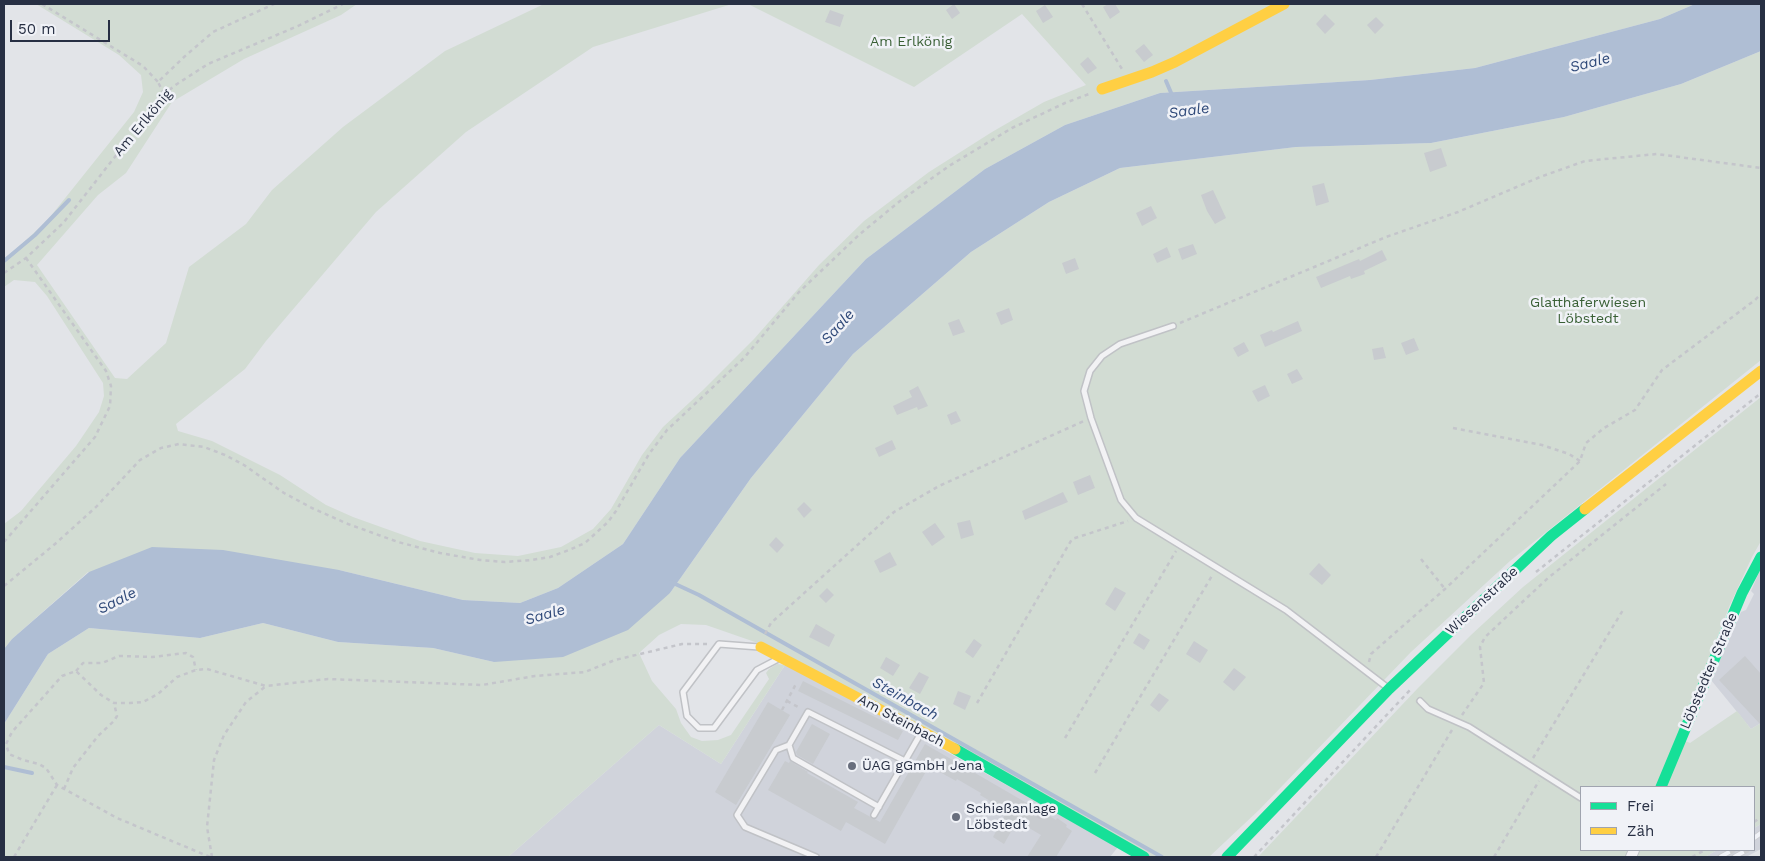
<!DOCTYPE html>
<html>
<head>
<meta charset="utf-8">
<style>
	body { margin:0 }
	#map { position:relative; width:1765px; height:861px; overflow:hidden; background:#e2e4e8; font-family:"Work Sans",sans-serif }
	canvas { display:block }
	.frame { position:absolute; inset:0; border:5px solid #272f43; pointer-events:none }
	.legend { position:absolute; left:1580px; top:786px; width:175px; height:65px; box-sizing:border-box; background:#f0f2f7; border:1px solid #a0a4af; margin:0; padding:6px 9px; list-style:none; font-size:15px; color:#272f43 }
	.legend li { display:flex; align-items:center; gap:10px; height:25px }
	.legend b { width:25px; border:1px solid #a0a4af }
	.scale { position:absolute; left:10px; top:20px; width:100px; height:22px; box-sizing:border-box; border:2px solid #272f43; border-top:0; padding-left:6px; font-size:15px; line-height:18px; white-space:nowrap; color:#272f43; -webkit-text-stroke:4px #f0f2f7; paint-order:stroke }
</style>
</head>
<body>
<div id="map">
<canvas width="1765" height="861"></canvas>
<div class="frame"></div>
<ul class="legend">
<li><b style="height:6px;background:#16e098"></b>Frei</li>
<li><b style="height:6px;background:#ffcf43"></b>Zäh</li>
</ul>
<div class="scale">50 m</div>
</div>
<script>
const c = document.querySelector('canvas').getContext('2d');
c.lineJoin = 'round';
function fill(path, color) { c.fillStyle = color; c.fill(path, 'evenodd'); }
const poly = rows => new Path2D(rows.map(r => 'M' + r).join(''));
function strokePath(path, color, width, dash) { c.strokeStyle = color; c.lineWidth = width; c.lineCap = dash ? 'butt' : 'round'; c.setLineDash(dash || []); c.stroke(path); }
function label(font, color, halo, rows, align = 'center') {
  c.font = font + ' "Work Sans",sans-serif'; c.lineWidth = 5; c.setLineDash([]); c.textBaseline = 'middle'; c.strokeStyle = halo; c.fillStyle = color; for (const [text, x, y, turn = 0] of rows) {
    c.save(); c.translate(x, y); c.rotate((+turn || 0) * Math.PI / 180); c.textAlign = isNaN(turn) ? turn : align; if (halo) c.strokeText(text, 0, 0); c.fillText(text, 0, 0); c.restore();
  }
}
fill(poly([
	[1761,568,1761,723,1751,729,1711,680,1741,612,1746,610,1754,594,1751,591],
	[785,665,794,667,1118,847,1110,857,508,857,659,725,721,764],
	[1761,824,1761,849,1746,857,1705,857,1717,850,1754,850,1754,828]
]), '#d0d3db');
fill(poly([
	[36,4,357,4,341,15,244,59,172,102,126,173,98,195,37,265,115,378,127,379,166,343,189,267,246,224,272,190,343,127,445,51,544,4,732,4,593,47,466,132,376,212,266,341,245,369,176,424,178,431,212,441,280,475,326,505,353,517,420,541,475,553,518,556,561,547,593,529,611,509,642,455,663,427,703,390,754,339,819,265,864,221,929,172,992,132,1044,102,1086,85,1022,14,914,87,748,4,1695,4,1660,19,1475,68,1370,80,1160,93,1065,125,985,169,866,259,680,458,623,544,558,588,520,603,463,600,339,570,88,572,12,639,4,649,4,524,21,511,76,446,99,412,104,396,103,383,47,296,35,282,14,280,4,287,4,260,46,222,134,112,143,92,141,75,119,55],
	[1761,51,1761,360,1510,561,1411,652,1259,810,1209,857,1150,857,778,650,706,625,681,624,659,635,639,653,652,681,676,709,681,723,691,737,702,741,718,740,731,735,769,679,766,673,769,669,777,664,785,665,721,764,659,725,508,857,4,857,4,724,48,654,89,628,200,638,263,623,338,642,433,648,494,662,670,593,751,478,853,354,971,252,1049,202,1120,168,1296,147,1431,143,1564,117,1681,84],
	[1761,397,1761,541,1752,557,1729,607,1679,738,1690,743,1737,711,1751,729,1761,723,1761,824,1754,828,1754,787,1581,787,1581,850,1717,850,1705,857,1258,857,1418,688,1471,635,1523,587]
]), '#d2dcd3');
fill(poly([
	[1695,4,1761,4,1761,51,1681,84,1564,117,1431,143,1296,147,1120,168,1049,202,971,252,853,354,751,478,670,593,628,630,563,657,494,662,433,648,338,642,263,623,200,638,89,628,48,654,4,724,4,649,12,639,89,572,152,547,223,550,339,570,463,600,520,603,558,588,623,544,680,458,866,259,985,169,1065,125,1160,93,1370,80,1475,68,1660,19]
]), '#afbed4');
strokePath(poly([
	[1166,81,1172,95],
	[4,261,35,235,69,200],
	[671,582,699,595,1162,857],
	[4,767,32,773]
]), '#afbed4', 4);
fill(poly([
	[954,4,960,13,952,19,946,10],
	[1108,4,1115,4,1120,12,1110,19,1103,7],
	[1045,5,1053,17,1043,23,1036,11],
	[830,10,844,15,840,27,825,22],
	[1325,14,1335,24,1325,34,1316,24],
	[1376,17,1384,25,1375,34,1367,25],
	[1144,44,1153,55,1144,62,1135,51],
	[1088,57,1097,68,1088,74,1080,64],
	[1441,148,1447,166,1430,172,1424,153],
	[1324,183,1329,202,1316,206,1312,186],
	[1213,190,1226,218,1215,224,1207,211,1201,195],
	[1151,206,1157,218,1142,226,1136,213],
	[1193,244,1197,254,1182,260,1178,249],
	[1167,247,1171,257,1157,263,1153,254],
	[1382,250,1387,260,1364,271,1365,274,1351,279,1350,276,1321,288,1316,277,1359,259,1360,261],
	[1075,258,1079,269,1066,274,1062,263],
	[1009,308,1013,320,1001,325,996,313],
	[959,319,965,332,953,336,948,323],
	[1298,321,1302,331,1265,347,1260,335,1272,330,1273,332],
	[1414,338,1419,350,1406,355,1401,343],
	[1244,342,1249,351,1238,357,1233,348],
	[1383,347,1386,358,1374,360,1372,349],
	[1297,369,1303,379,1292,384,1287,374],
	[1265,385,1270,396,1258,402,1252,391],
	[918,386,928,406,918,410,917,407,897,415,893,406,912,397,909,391],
	[956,411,961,421,951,425,947,415],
	[892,440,896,449,879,457,875,448],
	[1090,475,1095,488,1078,495,1073,482],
	[1063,492,1068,502,1025,520,1022,511],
	[804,502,812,510,804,518,797,509],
	[970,520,974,535,961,539,957,523],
	[935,523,945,537,932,546,922,532],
	[776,537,784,545,777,553,769,545],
	[890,552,897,565,880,573,874,561],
	[1319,563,1331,575,1322,585,1309,574],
	[1115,587,1126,593,1115,611,1105,604],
	[827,588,834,595,826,603,819,596],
	[816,624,835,635,829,647,809,637],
	[1139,633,1150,640,1144,650,1133,643],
	[974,639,982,645,973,658,965,652],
	[1194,641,1208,650,1200,663,1186,654],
	[1745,656,1761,674,1761,725,1719,680],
	[886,657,900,665,893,676,880,668],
	[1234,668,1246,677,1234,691,1223,682],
	[919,672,929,677,920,694,909,688],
	[803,681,903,731,898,740,798,691],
	[958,691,971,696,965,710,953,704],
	[1159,693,1169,700,1159,712,1150,705],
	[768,702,790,715,736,805,715,792],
	[812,724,830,734,813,764,797,755,796,752],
	[925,744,1056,820,1057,818,1067,825,1066,827,1072,831,1056,857,1027,857,1041,835,1017,821,1004,844,993,837,1007,811,980,795,981,793,957,779,956,781,929,766,885,844,846,822,841,831,768,790,785,761,789,763,790,761,808,772,807,773,858,802,854,808,880,822]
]), '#c8cbcf');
const lane = poly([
	[1173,326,1120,344,1102,356,1090,371,1084,391,1091,418,1121,500,1136,518,1286,610,1388,688],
	[759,647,719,644,683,692,687,716,699,728,714,728,757,670,778,659],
	[1420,701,1428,709,1469,727,1581,798],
	[789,745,776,750,737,815,745,827,816,857],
	[879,807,793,758,789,745,808,712,905,761],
	[874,815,921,733]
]);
const street = poly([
	[1631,857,1634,850]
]);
strokePath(lane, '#c0c2c6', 8);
strokePath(street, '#c0c2c6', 12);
strokePath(poly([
	[42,4,143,66,158,82],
	[1082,4,1122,69],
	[164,94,158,82,184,57,213,32,274,4],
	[4,273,26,258,64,222,164,94,177,84,208,64,298,26,343,4],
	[1180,323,1386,237,1458,212,1540,177,1585,161,1657,154,1761,168],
	[1453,428,1542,445,1569,454,1580,461],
	[4,542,95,437,110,406,111,386,106,371,26,258],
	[1421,559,1445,589],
	[1536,572,1761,393],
	[4,586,55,544,96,507,140,460,161,448,179,444,204,447,225,455,244,465,284,493,312,508,348,524,398,542,440,553,480,560,505,562,531,560,550,557,569,550,585,543,608,522,616,511,649,454,667,430,744,358,799,292,860,234,900,201,949,166,1012,128,1065,103,1089,94],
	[765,634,771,623,894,512,939,486,1084,421],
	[1369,662,1371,654,1445,589,1580,461,1586,443,1604,428,1635,410,1662,370,1755,300,1761,294],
	[76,671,83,663,102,663,119,656,152,657,186,653,193,657,196,670],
	[787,701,800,708],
	[977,703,1072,539,1128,521],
	[782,710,797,682],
	[1462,715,1484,683,1480,647,1485,637,1548,578,1666,484],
	[1065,738,1176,551],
	[1533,758,1623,610],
	[1095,773,1213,574],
	[64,789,73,768,98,736,114,721,117,716,114,703],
	[1037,816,1042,819],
	[1754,822,1761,817],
	[14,857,57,785],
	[210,857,117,818,57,785,46,768,39,764,23,760,9,754,6,744,12,732,62,676,76,671,101,695,114,703,130,703,143,702,158,694,177,677,196,670,207,669,266,686,328,679,482,685,535,676,585,672,615,660,682,644,707,644],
	[212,857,207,827,214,760,224,735,246,702,266,686],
	[1254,857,1410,690],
	[1376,857,1452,730],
	[1494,857,1539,781],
	[1692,857,1705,850]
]), '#c4c5cb', 2.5, [4, 4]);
strokePath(lane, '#f2f2f4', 5);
strokePath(street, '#f2f2f4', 10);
strokePath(poly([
	[955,749,1144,857],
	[1661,787,1742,593,1761,557],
	[1227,857,1389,689,1551,536,1585,509]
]), '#16e098', 11);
strokePath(poly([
	[1102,89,1152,72,1175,62,1284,4],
	[1585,509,1761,371],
	[761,647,955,749]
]), '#ffcf43', 11);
const rail = poly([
	[1754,838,1761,833],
	[1720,857,1733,850],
	[1734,857,1747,850]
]);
strokePath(rail, '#cbcccf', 5.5);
strokePath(rail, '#f0f2f7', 4, [11]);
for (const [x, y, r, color] of [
	[852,766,5,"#686e7d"],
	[956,817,5,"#686e7d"]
]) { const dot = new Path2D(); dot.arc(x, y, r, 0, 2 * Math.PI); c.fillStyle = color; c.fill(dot); strokePath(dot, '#f0f2f7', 2); }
label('14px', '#385f34', '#f0f2f7', [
	["Am Erlkönig",911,42],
	["Glatthaferwiesen",1588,303],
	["Löbstedt",1588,319]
]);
label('14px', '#272f43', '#f0f2f7', [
	["Am Erlkönig",143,123,-50],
	["Wiesenstraße",1482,601,-43],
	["Löbstedter Straße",1709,671,-67],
	["Am Steinbach",901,721,28]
]);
label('14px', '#272f43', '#f0f2f7', [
	["ÜAG gGmbH Jena",862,766],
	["Schießanlage",966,809],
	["Löbstedt",966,825]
], 'left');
label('italic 15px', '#2f4979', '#f0f2f7', [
	["Saale",1590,63,-14],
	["Saale",1189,111,-8],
	["Saale",838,327,-48],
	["Saale",117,601,-27],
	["Saale",545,615,-16],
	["Steinbach",905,699,29]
]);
</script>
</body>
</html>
